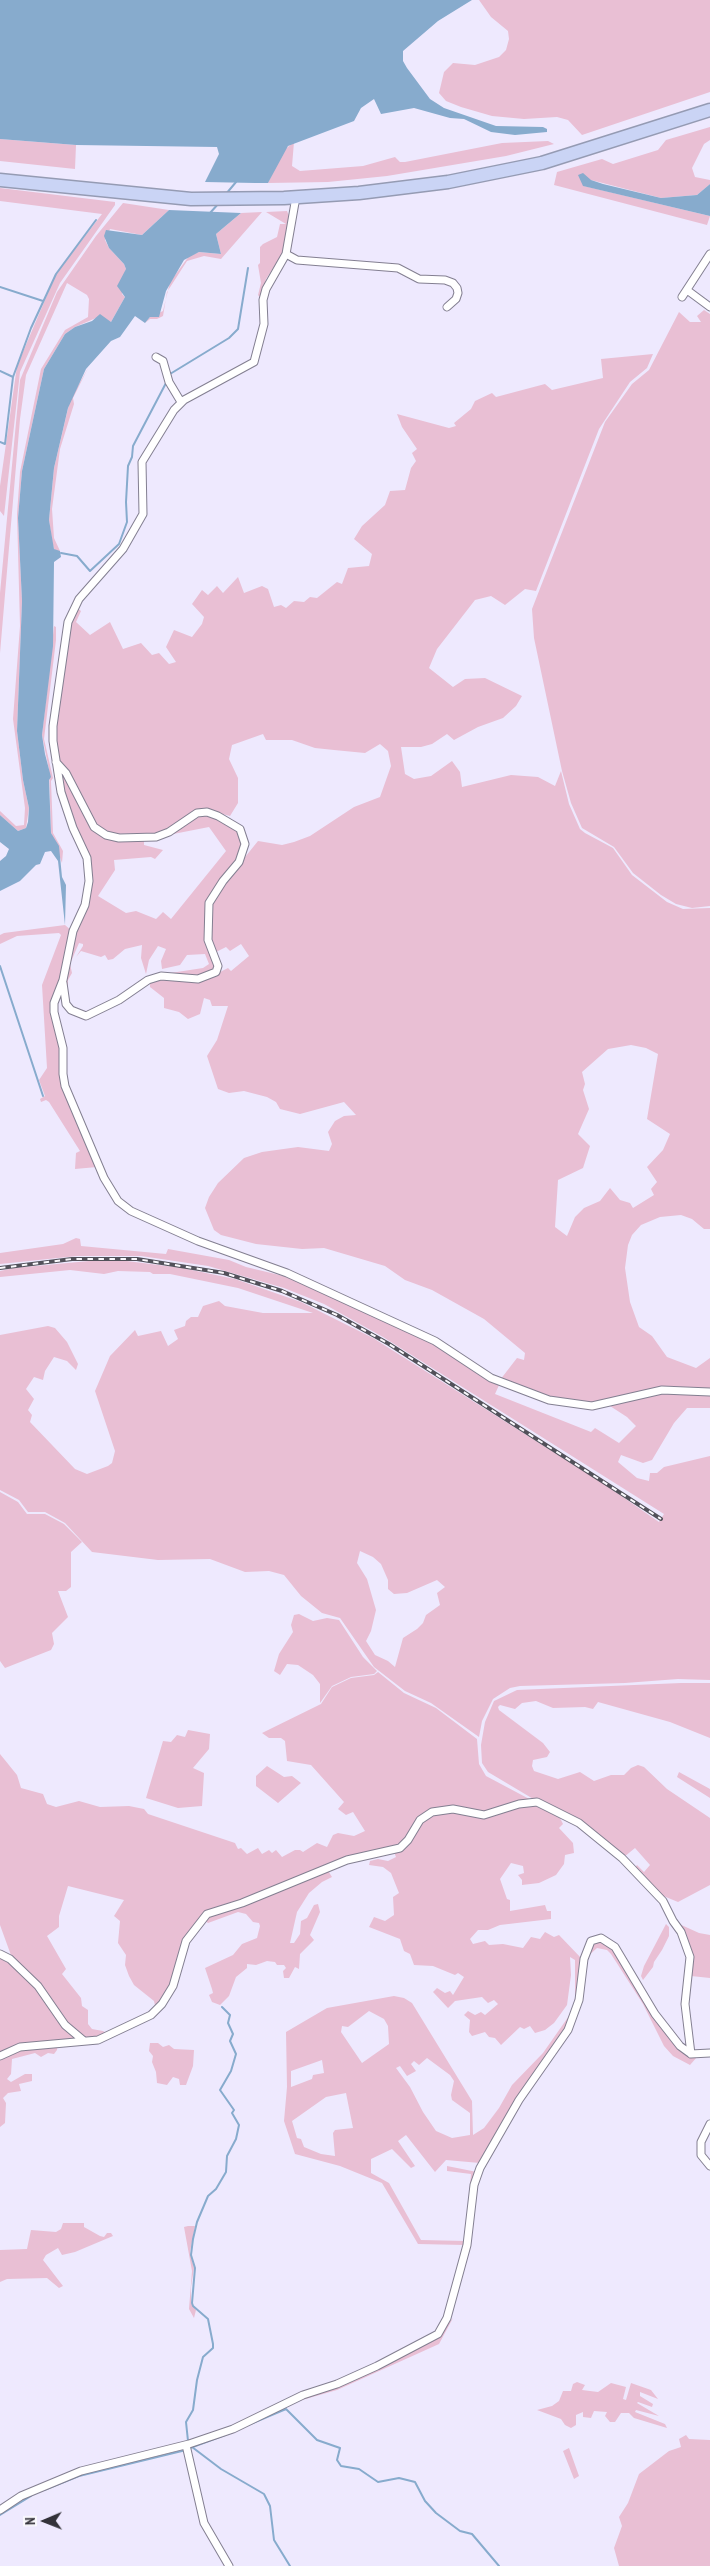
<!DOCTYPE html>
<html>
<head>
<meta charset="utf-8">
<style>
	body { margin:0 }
	#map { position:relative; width:710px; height:2566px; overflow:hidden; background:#eee9fe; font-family:"PT Sans Narrow",sans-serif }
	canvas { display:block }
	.north { position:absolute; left:20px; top:2496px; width:50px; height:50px; -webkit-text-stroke:4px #faf9fd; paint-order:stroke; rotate:269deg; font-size:14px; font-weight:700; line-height:20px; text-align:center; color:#333239 }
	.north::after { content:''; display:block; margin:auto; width:18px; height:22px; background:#333239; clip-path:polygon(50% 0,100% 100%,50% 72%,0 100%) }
</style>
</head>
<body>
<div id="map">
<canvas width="710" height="2566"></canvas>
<div class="north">N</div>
</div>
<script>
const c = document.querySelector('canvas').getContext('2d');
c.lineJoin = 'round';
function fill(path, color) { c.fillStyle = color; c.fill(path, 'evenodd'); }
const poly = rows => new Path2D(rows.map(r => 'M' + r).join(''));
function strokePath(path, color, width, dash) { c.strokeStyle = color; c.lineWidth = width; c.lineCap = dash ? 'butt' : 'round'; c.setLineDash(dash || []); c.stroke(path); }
fill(poly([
	[479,0,710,0,710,92,582,135,568,120,557,117,524,119,492,116,461,107,446,101,439,93,444,72,453,63,475,65,499,57,506,50,509,39,508,31,491,17],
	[710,127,710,140,704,144,692,168,695,177,710,180,710,184,697,195,661,198,591,180,584,186,710,216,707,225,554,185,557,172,602,159,613,164,658,150,666,140],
	[0,139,76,145,75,169,0,161],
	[548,141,554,144,506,156,387,176,328,182,268,183,283,151,294,142,292,166,300,171,363,166,395,157,400,162,405,162,502,143],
	[0,188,115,202,115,205,60,283,20,372,4,516,0,511,0,486,17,366,56,274,102,214,0,201],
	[123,203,169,210,142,235,110,229,105,240,109,248,124,264,126,269,122,294,125,297,111,322,96,318,75,327,65,334,44,369,22,471,18,518,22,601,17,731,23,780,29,808,26,828,18,831,0,815,0,811,16,826,24,825,25,808,13,719,20,626,17,514,20,472,41,369,65,330,88,317,89,299,87,295,67,283,26,375,20,419,0,653,0,593,20,380,57,292,96,236],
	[287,211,289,216,283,253,266,279,261,299,258,295,261,283,258,265,260,263,260,247,263,244,277,237,280,224,286,224,266,212],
	[262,212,221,259,204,256,187,261,167,292,163,316,157,319,150,319,145,323,150,317,163,311,170,282,189,256,199,252,221,254,216,234,241,213],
	[704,310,710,314,710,906,692,908,676,904,661,895,633,873,614,847,582,828,571,803,562,771,534,638,532,609,605,422,632,384,649,370,679,312,690,322,701,322,697,316],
	[653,354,647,368,630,382,599,429,536,591,525,589,505,605,491,596,475,600,437,649,429,668,453,687,465,679,485,678,522,696,516,706,503,718,478,727,454,740,447,734,432,744,421,747,401,747,405,774,414,779,431,776,452,761,460,772,462,787,511,775,538,777,555,786,561,771,569,804,580,829,585,833,613,848,632,875,667,902,683,909,710,908,710,1229,704,1229,692,1219,681,1215,660,1217,641,1225,632,1235,628,1245,625,1268,630,1302,639,1327,652,1336,667,1357,696,1368,710,1358,710,1391,671,1388,602,1404,549,1398,500,1380,517,1358,524,1360,525,1353,484,1319,432,1290,405,1280,385,1266,324,1248,302,1249,256,1244,221,1235,214,1230,205,1208,209,1197,218,1183,244,1158,262,1152,298,1147,329,1151,332,1144,328,1132,335,1121,344,1116,356,1115,344,1102,300,1114,280,1109,276,1102,267,1097,244,1091,229,1093,218,1089,207,1056,217,1040,228,1006,212,1006,210,1000,204,998,200,1014,188,1019,179,1012,164,1008,164,998,150,987,150,982,157,979,193,982,202,981,228,968,231,971,249,956,241,944,230,951,226,947,214,953,211,947,209,916,213,902,225,882,258,841,282,845,294,842,310,836,354,807,380,797,391,766,388,751,380,744,365,753,334,750,315,748,292,740,266,740,263,734,232,745,229,759,238,778,238,803,230,816,211,811,160,833,110,834,96,827,57,762,54,741,67,634,75,606,81,611,76,622,90,635,110,622,123,649,141,643,152,655,159,653,169,664,176,662,166,647,174,630,192,637,202,624,204,617,192,604,202,590,208,595,217,586,223,593,238,577,244,593,262,586,268,589,274,607,281,605,286,608,294,601,304,602,310,597,317,598,337,582,342,584,348,568,369,566,372,554,354,539,362,526,385,505,390,491,405,490,411,468,416,461,412,453,417,449,402,427,397,414,449,428,456,426,454,423,471,409,475,401,492,393,496,397,545,384,552,390,603,378,601,359],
	[631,1045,646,1048,658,1054,647,1119,670,1134,663,1150,647,1167,657,1182,651,1189,654,1195,633,1208,630,1203,620,1200,610,1188,600,1201,584,1208,575,1217,567,1236,555,1227,558,1180,583,1168,590,1146,578,1134,589,1109,583,1090,585,1084,582,1072,608,1049],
	[88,368,73,398,74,404,60,449,52,509,54,538,60,551,58,552,54,549,52,541,49,520,54,468,70,400],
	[54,626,56,627,56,640,44,739,53,778,51,781,53,833,63,851,62,863,51,833,49,770,42,735],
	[58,766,65,775,98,833,144,839,144,845,163,850,155,859,151,857,114,860,115,870,98,896,126,913,136,911,156,919,163,912,171,919,226,851,209,827,158,837,202,814,217,818,234,827,242,838,239,858,225,875,206,916,215,966,213,971,201,976,164,974,203,968,209,964,205,954,187,955,180,965,162,969,161,961,166,949,158,946,149,960,146,974,141,958,142,945,125,949,113,959,108,960,105,955,101,957,81,951,76,957,83,946,83,944,79,943,70,964,72,973,68,980,67,1001,65,976,67,959,80,919,90,868,74,827],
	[65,925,72,931,51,1014,59,1036,61,1069,97,1167,75,1169,76,1153,80,1151,49,1102,46,1100,41,1102,40,1099,45,1096,39,1080,47,1068,42,985,61,935,59,933,17,936,0,944,0,935,4,933],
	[76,1238,80,1239,81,1246,166,1254,168,1249,229,1260,246,1267,292,1278,434,1343,500,1383,495,1394,591,1432,595,1428,619,1443,636,1426,627,1417,610,1406,632,1399,670,1391,710,1395,710,1408,687,1408,674,1423,652,1460,643,1463,621,1455,618,1462,637,1478,649,1481,650,1473,657,1473,664,1467,710,1456,710,1680,678,1679,625,1683,520,1686,510,1688,493,1699,482,1721,479,1737,431,1703,405,1691,374,1667,340,1618,322,1613,301,1596,284,1575,269,1571,245,1572,210,1559,158,1560,92,1552,65,1523,45,1512,28,1512,19,1500,0,1490,0,1335,48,1326,55,1328,67,1342,78,1364,76,1370,67,1361,54,1357,45,1371,43,1380,34,1377,26,1389,34,1399,28,1410,32,1415,30,1422,75,1469,87,1474,108,1466,112,1463,115,1451,95,1391,110,1356,135,1330,138,1336,161,1331,168,1346,178,1339,174,1330,185,1326,186,1321,191,1317,198,1317,203,1306,219,1301,225,1306,263,1313,313,1313,238,1288,170,1274,153,1274,150,1272,118,1271,104,1274,70,1270,0,1277,0,1271,14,1268,89,1261,127,1261,182,1268,235,1279,301,1302,373,1338,604,1484,659,1522,664,1514,383,1337,324,1304,284,1288,208,1266,141,1256,77,1256,0,1264,0,1253,63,1244],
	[360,1551,373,1557,381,1564,388,1580,388,1589,394,1594,407,1593,437,1580,445,1587,437,1593,440,1605,426,1615,423,1623,417,1629,403,1638,395,1667,388,1661,375,1655,366,1641,371,1631,376,1610,367,1579,357,1563],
	[0,1492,18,1502,27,1514,45,1514,64,1524,82,1542,71,1552,71,1587,66,1591,58,1591,68,1617,52,1633,54,1644,51,1650,5,1668,0,1661],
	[299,1614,313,1621,327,1618,339,1620,363,1657,377,1671,374,1674,351,1677,332,1686,320,1703,320,1684,313,1675,298,1665,287,1664,280,1675,274,1671,279,1654,293,1632,291,1625,294,1615],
	[378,1672,404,1693,436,1708,477,1739,479,1764,486,1776,533,1801,484,1813,432,1811,404,1844,361,1855,206,1913,185,1940,172,1985,156,2010,154,2001,134,1985,129,1976,125,1965,126,1955,118,1943,120,1921,114,1916,124,1900,68,1886,59,1916,59,1927,47,1936,66,1969,62,1974,81,1998,82,2006,88,2010,88,2024,92,2029,103,2031,109,2035,88,2040,71,2029,12,1958,0,1925,0,1754,17,1775,21,1788,43,1794,47,1804,56,1807,79,1801,100,1807,129,1806,144,1809,148,1814,235,1843,238,1849,241,1848,247,1854,258,1848,262,1854,269,1850,272,1853,276,1850,282,1857,295,1850,300,1850,303,1852,317,1843,327,1847,333,1835,338,1833,354,1836,365,1831,353,1812,346,1815,338,1809,344,1802,311,1765,287,1761,285,1741,281,1738,269,1738,262,1733,321,1704,332,1687,351,1678,374,1675],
	[681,1683,710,1683,710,1738,670,1722,598,1702,593,1709,585,1707,553,1708,536,1701,522,1703,515,1709,500,1705,498,1707,499,1710,543,1743,550,1752,547,1757,533,1760,532,1766,534,1771,558,1779,580,1772,594,1781,611,1775,624,1775,631,1768,638,1765,644,1767,667,1789,710,1818,710,1885,678,1902,661,1895,634,1869,637,1865,644,1872,650,1865,635,1848,624,1857,583,1823,535,1800,488,1772,482,1763,481,1745,485,1722,494,1701,517,1690],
	[188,1730,210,1734,209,1749,193,1768,204,1773,202,1806,178,1808,146,1798,163,1741,171,1742,177,1735,185,1737],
	[267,1766,284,1777,292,1776,301,1783,278,1803,256,1786,256,1776],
	[679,1772,710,1789,710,1798,677,1777],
	[536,1804,559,1816,563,1824,559,1828,573,1843,574,1853,565,1855,564,1864,556,1875,539,1883,522,1885,522,1880,518,1875,524,1873,523,1866,511,1863,500,1879,507,1899,510,1900,510,1911,545,1905,547,1911,551,1911,551,1919,500,1925,488,1930,478,1930,470,1939,473,1944,485,1941,489,1945,503,1944,523,1948,531,1937,540,1939,545,1932,554,1937,559,1935,582,1959,573,2016,480,2163,446,2160,435,2172,406,2135,398,2141,415,2166,411,2168,392,2149,371,2159,371,2173,389,2183,421,2240,465,2241,471,2174,447,2171,447,2166,477,2172,465,2245,418,2244,382,2183,340,2166,295,2154,284,2121,287,2087,286,2032,327,2008,394,1996,404,1998,412,2003,472,2101,473,2135,484,2128,499,2108,512,2085,543,2053,571,2013,575,1998,575,1960,570,1957,571,1975,567,2005,554,2023,545,2030,535,2033,530,2026,524,2029,520,2027,501,2045,495,2038,489,2037,485,2032,472,2036,469,2032,470,2020,464,2015,468,2011,475,2015,481,2012,485,2015,498,2004,494,2000,488,2003,482,1997,455,2001,448,2008,433,1992,437,1988,445,1993,450,1991,453,1995,464,1977,458,1973,455,1975,433,1966,414,1965,410,1954,404,1951,400,1939,369,1927,374,1917,385,1921,394,1915,393,1897,399,1893,391,1873,383,1867,369,1865,370,1861,378,1859,388,1861,396,1857,394,1852,421,1821,441,1811,469,1813],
	[369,2011,384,2019,388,2026,389,2044,362,2063,341,2032,342,2026,348,2027],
	[427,2058,450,2075,454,2081,451,2095,452,2100,470,2113,470,2135,452,2138,436,2131,423,2112,410,2087,396,2068,400,2066,407,2076,416,2071,411,2064,414,2061,419,2065],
	[322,2060,324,2073,313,2075,312,2079,291,2087,291,2071],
	[346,2093,353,2128,335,2130,333,2133,335,2156,321,2154,304,2147,301,2139,297,2138,292,2121,326,2097],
	[327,1869,332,1877,322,1882,309,1893,297,1912,290,1943,294,1943,300,1934,301,1921,307,1918,314,1905,318,1904,320,1912,310,1935,314,1940,300,1954,299,1969,295,1967,289,1978,284,1978,283,1971,286,1968,284,1965,277,1965,275,1962,267,1961,256,1965,247,1964,247,1968,236,1977,229,1996,220,2005,212,2002,209,1995,213,1993,212,1989,205,1968,233,1955,242,1944,257,1938,260,1926,259,1923,253,1922,246,1914,238,1912,208,1923,203,1919],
	[677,1923,699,1933,710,1935,710,1978,691,1976,692,1956],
	[666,1924,669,1927,669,1936,662,1950,654,1962,653,1967,643,1980,641,1976,644,1966],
	[599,1942,613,1948,677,2047,684,2053,697,2057,690,2065,673,2056,664,2046,643,2004,611,1954,607,1950,597,1948,586,1958,592,1944],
	[0,1955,28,1978,80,2040,12,2047,0,2053],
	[58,2043,57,2050,54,2054,48,2053,41,2057,35,2053,12,2059,11,2074,7,2079,11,2082,25,2074,32,2074,32,2081,19,2084,21,2091,8,2093,3,2098,6,2103,5,2123,0,2127,0,2057,6,2053],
	[150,2043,158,2043,163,2047,169,2045,174,2049,194,2050,193,2066,186,2085,180,2085,179,2079,173,2077,167,2085,157,2083,156,2072,152,2062,153,2056,149,2051],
	[63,2223,84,2223,84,2227,100,2236,104,2237,107,2233,111,2233,113,2236,75,2252,62,2255,58,2248,46,2255,43,2260,63,2286,59,2288,47,2278,7,2279,0,2282,0,2250,27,2249,31,2230,56,2232,61,2229],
	[188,2226,195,2226,190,2252,194,2268,191,2287,191,2303,196,2310,194,2318,189,2309,192,2271,184,2227],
	[453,2318,439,2344,337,2390,302,2400,192,2447,295,2400,378,2368,434,2340],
	[577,2382,585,2385,582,2390,598,2392,611,2383,626,2387,623,2399,626,2400,631,2383,651,2390,658,2399,640,2392,640,2396,653,2404,652,2407,638,2402,637,2403,659,2416,636,2410,635,2412,665,2424,667,2428,634,2418,629,2413,621,2413,615,2422,610,2422,605,2416,607,2412,594,2411,591,2418,583,2417,583,2412,576,2415,576,2425,571,2428,565,2425,561,2419,537,2410,552,2406,559,2401,563,2391,571,2391,573,2384],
	[686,2435,689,2439,710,2440,710,2566,619,2566,614,2548,622,2526,619,2517,628,2503,639,2474,669,2451,681,2447,679,2439],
	[569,2448,579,2476,574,2479,563,2451]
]), '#e9bfd4');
fill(poly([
	[0,0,472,0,438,21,403,51,403,61,407,68,430,99,444,108,496,126,543,127,547,129,547,132,515,135,491,132,464,119,450,118,414,108,381,114,374,99,361,108,354,121,288,146,268,183,255,183,205,182,219,154,217,147,76,145,0,139],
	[583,173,591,180,603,184,661,198,697,195,710,184,710,216,583,186,578,175],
	[169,210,241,213,216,234,221,254,199,252,184,260,166,291,159,317,150,317,145,323,135,316,120,337,111,341,86,369,68,408,54,468,49,520,54,549,60,551,61,557,54,562,53,646,42,735,45,754,51,777,49,780,51,833,59,846,62,877,66,885,65,925,58,861,51,851,45,852,40,864,36,865,20,881,0,891,0,861,6,856,9,849,0,842,0,815,18,831,26,828,28,822,29,808,23,780,17,731,22,601,18,518,22,471,44,369,65,334,75,327,92,321,100,314,111,322,125,297,117,286,126,269,124,264,109,248,104,236,106,230,142,235]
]), '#87abcd');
strokePath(poly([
	[226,194,236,182],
	[210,213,219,203],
	[0,287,43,301],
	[0,371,13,377],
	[170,374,229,338,238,329,248,268],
	[0,442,5,444,13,377,31,328,56,274,96,220],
	[61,553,77,556,90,571,119,544,127,522,126,502,128,466,132,457,133,446,166,383],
	[0,966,43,1096],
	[248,2425,286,2409,317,2440,340,2448,337,2460,341,2466,359,2469,378,2482,399,2478,415,2482,425,2501,436,2513,460,2531,472,2534,499,2566],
	[188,2441,186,2422,193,2410,197,2380,203,2357,213,2348,213,2344,208,2319,193,2306,192,2303,195,2268,191,2255,193,2239,197,2222,208,2196,216,2189,226,2172,227,2156,236,2139,239,2125,232,2113,234,2110,220,2090,231,2071,236,2054,230,2041,233,2034,228,2023,230,2015,222,2007],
	[192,2447,221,2469,264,2494,270,2506,274,2540,290,2566],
	[190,2448,225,2435],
	[44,2490,79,2476,186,2450],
	[0,2515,31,2496]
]), '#87abcd', 2);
const street = poly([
	[296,197,286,254,266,289,263,300,264,324,254,362,184,400,174,410,142,462,143,514,123,549,79,599,68,622,53,726,53,741,61,792,73,828,87,858,89,881,85,905,73,931,63,980,54,1003,54,1012,63,1048,63,1074,65,1086,104,1178,118,1201,131,1211,198,1241,287,1273,435,1341,491,1378,549,1400,592,1406,662,1390,710,1392],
	[286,254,297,260,398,268,419,279,445,280,453,283,457,288,458,293,456,299,447,307],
	[687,290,710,307],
	[682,297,710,254],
	[156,357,163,361,169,382,181,402],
	[56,762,66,773,94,827,106,835,119,838,156,837,169,832,197,813,207,812,218,816,240,829,245,844,239,862,223,881,209,903,208,940,218,966,216,972,198,979,161,976,148,980,119,1000,86,1016,71,1010,66,1004,63,983],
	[0,1954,10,1959,38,1986,65,2025,84,2041],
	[0,2056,20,2047,98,2040,151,2015,162,2004,173,1986,186,1941,207,1914,242,1903,347,1860,400,1848,408,1840,420,1820,432,1812,453,1809,484,1815,519,1804,537,1802,579,1823,622,1858,663,1901,673,1921,681,1932,690,1957,685,2004,691,2054],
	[710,2124,701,2142,701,2155,710,2166],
	[186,2445,204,2523,229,2566],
	[0,2510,21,2496,81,2471,189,2444,233,2429,303,2395,337,2384,377,2366,438,2334,447,2318,467,2245,474,2185,480,2168,519,2100,568,2030,579,2000,584,1959,591,1941,601,1938,615,1947,655,2014,680,2046,691,2054,710,2053]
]);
const highway = poly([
	[0,180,191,199,284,198,359,193,448,182,542,163,710,110]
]);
strokePath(street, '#837f91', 9);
strokePath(highway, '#959bb3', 15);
strokePath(street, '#fff', 7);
strokePath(highway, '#cad4f5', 12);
const rail = poly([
	[0,1268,72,1259,137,1259,224,1273,282,1291,337,1315,389,1344,661,1519]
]);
strokePath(rail, '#52515a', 4);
strokePath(rail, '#faf9fd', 2, [5.5]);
</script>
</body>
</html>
